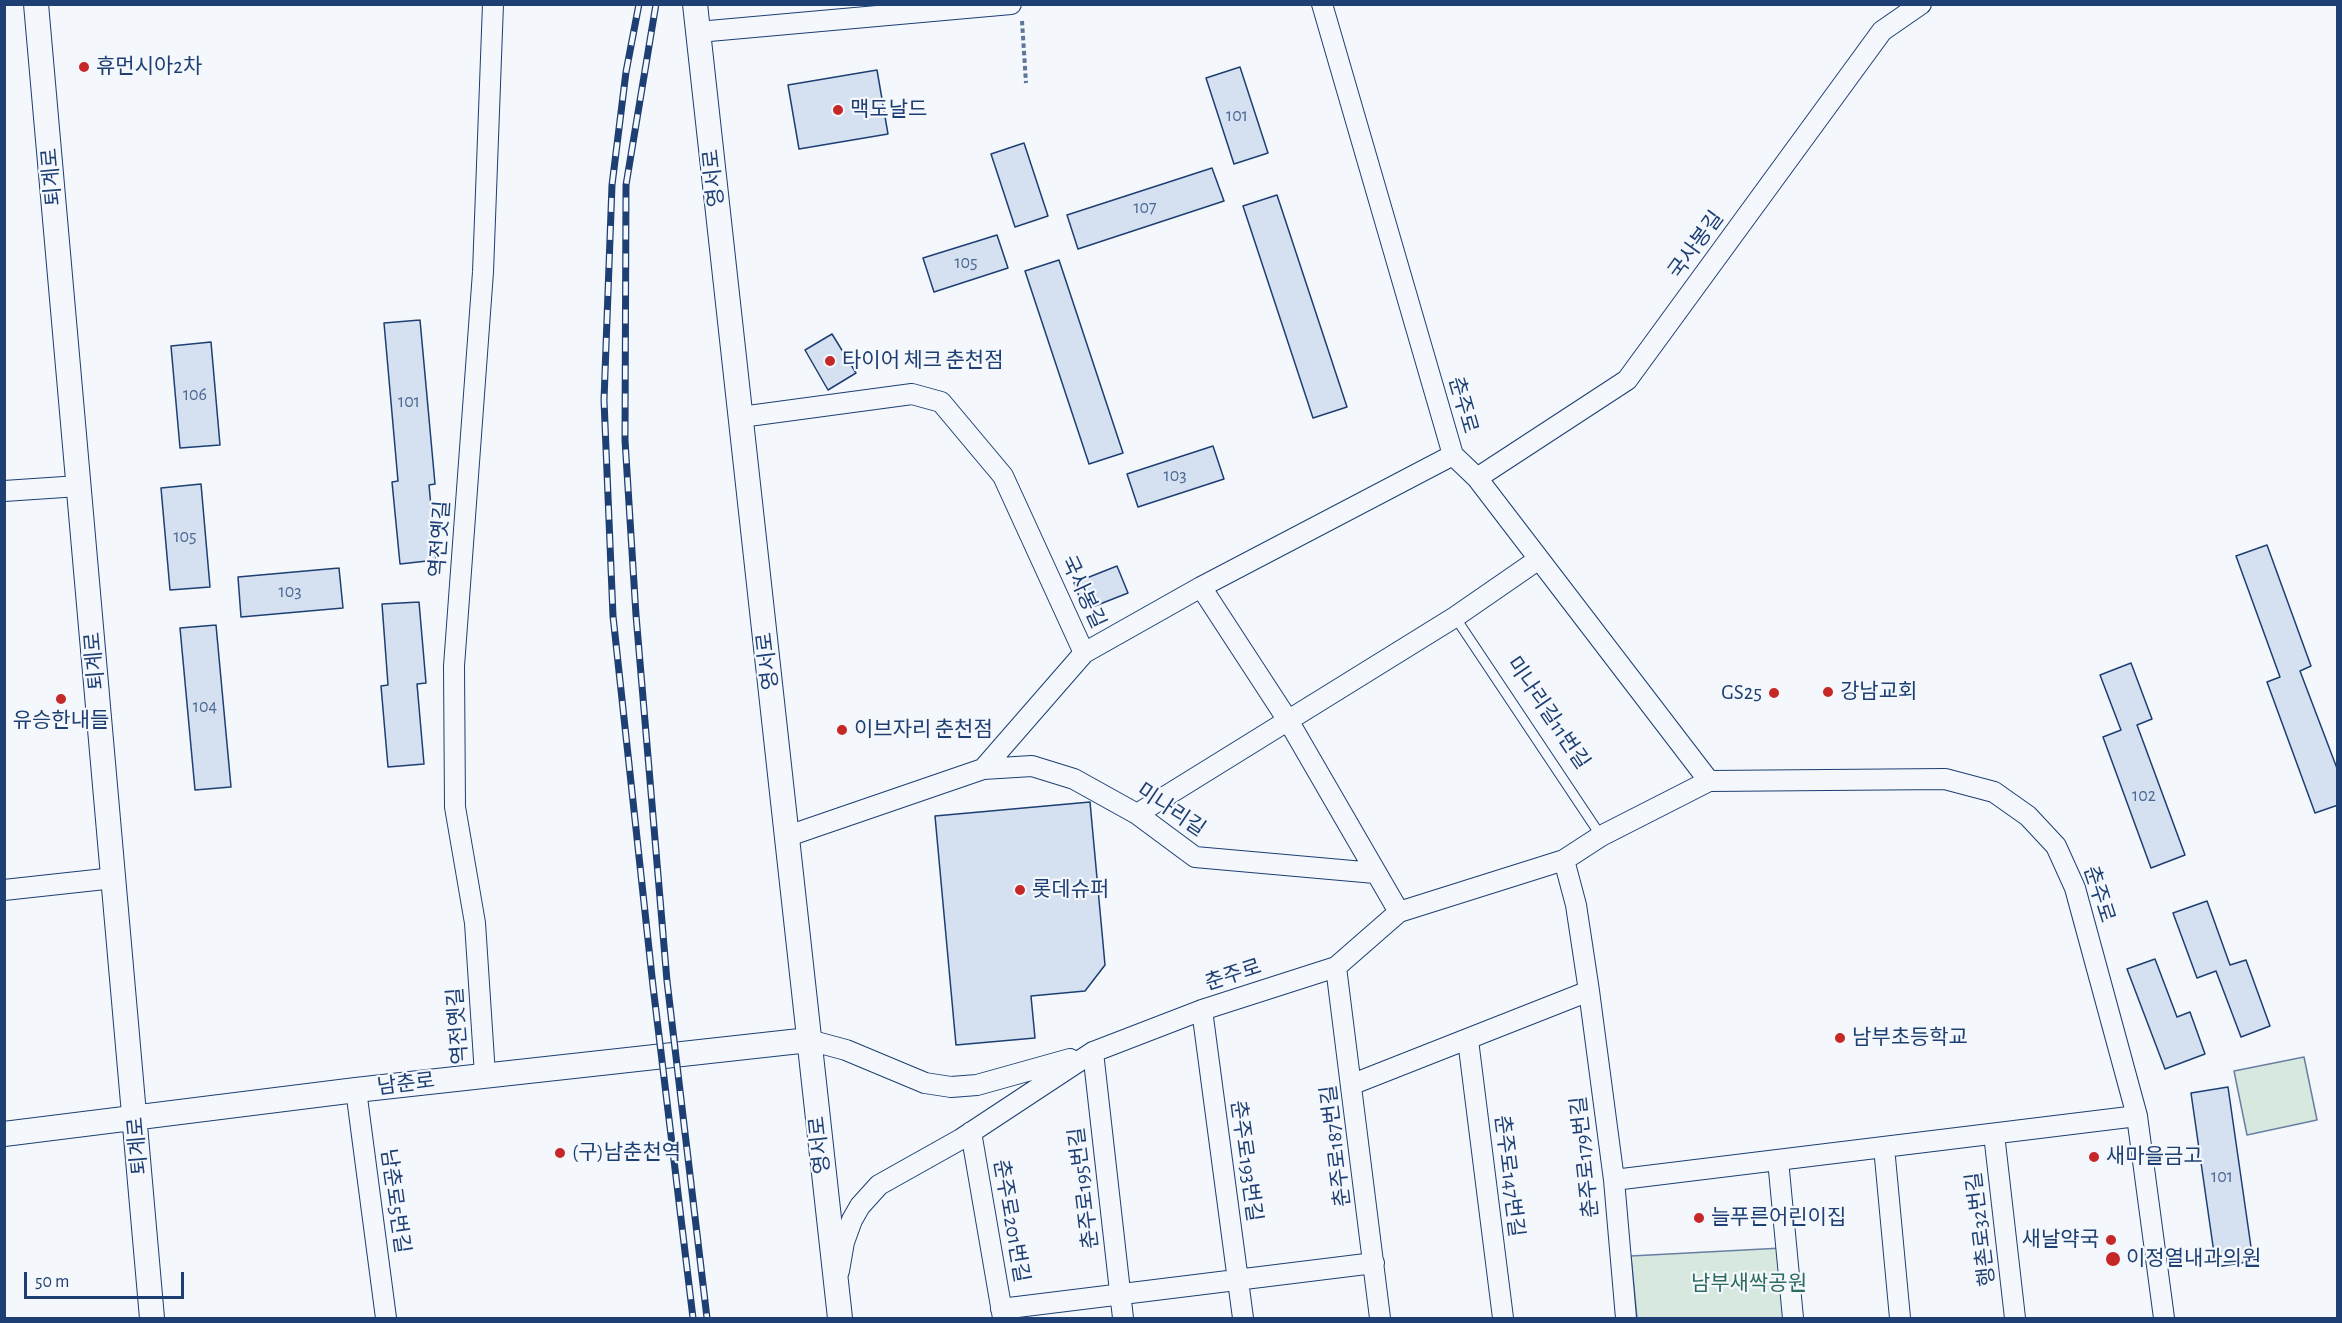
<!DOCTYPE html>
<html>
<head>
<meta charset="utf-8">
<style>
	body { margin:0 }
	#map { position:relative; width:2342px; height:1323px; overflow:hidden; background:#f4f7fb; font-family:"Alegreya Sans",sans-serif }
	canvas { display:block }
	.frame { position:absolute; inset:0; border:6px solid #1d3f73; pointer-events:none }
	.scale { position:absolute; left:24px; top:1272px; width:160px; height:27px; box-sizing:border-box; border:3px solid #1d3f73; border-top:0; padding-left:8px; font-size:18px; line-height:21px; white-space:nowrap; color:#1d3f73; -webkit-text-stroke:4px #f4f7fb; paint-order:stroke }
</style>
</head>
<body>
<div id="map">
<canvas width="2342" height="1323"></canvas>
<div class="frame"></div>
<div class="scale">50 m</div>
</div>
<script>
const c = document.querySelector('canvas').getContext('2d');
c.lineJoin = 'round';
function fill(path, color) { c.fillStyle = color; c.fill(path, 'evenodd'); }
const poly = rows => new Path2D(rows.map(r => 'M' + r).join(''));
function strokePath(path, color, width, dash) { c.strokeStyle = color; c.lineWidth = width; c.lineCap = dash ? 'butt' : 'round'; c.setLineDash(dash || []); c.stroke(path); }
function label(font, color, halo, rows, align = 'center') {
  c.font = font + ' "Alegreya Sans","Noto Sans KR",sans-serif'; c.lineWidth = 4.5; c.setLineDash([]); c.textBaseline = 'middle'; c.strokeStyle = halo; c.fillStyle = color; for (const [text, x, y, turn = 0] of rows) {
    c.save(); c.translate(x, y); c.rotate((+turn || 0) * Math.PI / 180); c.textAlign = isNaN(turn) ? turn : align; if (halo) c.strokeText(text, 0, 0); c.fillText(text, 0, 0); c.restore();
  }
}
const green = poly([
	[2304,1057,2317,1120,2247,1135,2234,1071,2304,1057],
	[1782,1248,1786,1318,1637,1318,1631,1256,1782,1248]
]);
fill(green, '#d7e8df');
strokePath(green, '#687fa3', 1.5);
const building = poly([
	[1240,67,1268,153,1234,164,1206,78,1240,67],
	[877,70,888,134,799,149,788,85,877,70],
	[1024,143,1048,216,1015,227,991,154,1024,143],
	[1212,168,1224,201,1078,249,1067,215,1212,168],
	[1277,195,1347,407,1313,418,1243,206,1277,195],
	[997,235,1008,268,934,292,923,258,997,235],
	[1059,260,1123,453,1089,464,1025,271,1059,260],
	[420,320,435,484,429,485,436,560,400,564,392,482,398,481,384,323,420,320],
	[832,334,856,373,828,390,805,350,832,334],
	[211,342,220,445,180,448,171,346,211,342],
	[1213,446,1224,479,1138,507,1127,474,1213,446],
	[201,484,210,587,170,590,161,488,201,484],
	[2267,545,2311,666,2300,671,2338,771,2338,805,2315,813,2267,682,2280,677,2236,556,2267,545],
	[1117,566,1128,593,1095,606,1091,595,1080,599,1074,583,1117,566],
	[339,568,343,608,241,617,238,577,339,568],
	[419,602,426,683,417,684,424,764,388,767,381,686,388,685,382,604,419,602],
	[216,625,231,787,195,790,180,628,216,625],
	[2131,663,2152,719,2137,725,2185,855,2151,868,2103,737,2121,730,2100,675,2131,663],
	[1090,802,1105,965,1085,991,1031,996,1035,1038,956,1045,935,816,1090,802],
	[2207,901,2230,965,2246,960,2270,1026,2241,1037,2216,971,2197,978,2173,913,2207,901],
	[2155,959,2177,1017,2190,1012,2205,1054,2165,1069,2127,969,2155,959],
	[2228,1087,2253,1261,2216,1267,2191,1093,2228,1087]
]);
fill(building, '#d5e0f0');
strokePath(building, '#1d3f73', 1.5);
const service = poly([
	[1455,617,1601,836]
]);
const minor = poly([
	[1322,4,1453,455,1477,478,1709,781],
	[698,32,1011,4],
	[741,417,912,394,941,402,1003,476,1084,653],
	[1477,478,1627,380,1882,31,1921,4],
	[4,491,79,486],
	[1201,587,1289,722,1399,912],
	[983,769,1032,766,1074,779,1137,814,1195,857,1375,873],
	[1137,814,1455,617,1539,559],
	[788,836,983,769,1084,653,1201,587,1453,455],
	[1564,860,1576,905,1589,991,1614,1180,1626,1318],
	[4,890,114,878],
	[1336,967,1380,1318],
	[1202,1010,1243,1318],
	[809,1040,846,1050,925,1083,951,1087,977,1085,1070,1059],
	[1468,1040,1503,1318],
	[1093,1052,1123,1318],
	[485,1075,475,923,455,807,454,666,483,272,493,4],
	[1353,1084,1589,991],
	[356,1090,386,1318],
	[971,1132,1003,1318],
	[1994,1134,2015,1318],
	[1884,1147,1900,1318],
	[1778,1160,1793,1318],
	[1614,1180,2137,1116],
	[839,1271,844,1242,852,1220,860,1206,879,1185,961,1139,1093,1052,1202,1010,1336,967,1399,912,1564,860,1601,836,1709,781,1945,779,1994,792,2028,816,2056,846,2075,888,2137,1116,2164,1318],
	[1001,1309,1374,1263]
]);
const tertiary = poly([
	[36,4,152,1318],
	[695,4,840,1318],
	[4,1134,356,1090,809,1040]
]);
strokePath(service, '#1d3f73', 11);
strokePath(minor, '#1d3f73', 22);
strokePath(tertiary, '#1d3f73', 26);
strokePath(poly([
	[1022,21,1026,83]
]), '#5e769c', 4, [4.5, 3]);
strokePath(service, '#f4f7fb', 9);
strokePath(minor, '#f4f7fb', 20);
strokePath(tertiary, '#f4f7fb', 24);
const rail = poly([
	[639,4,626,72,612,185,604,400,613,616,653,986,693,1318],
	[656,4,626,185,625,440,636,615,667,981,707,1318]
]);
strokePath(rail, '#1d3f73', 7);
strokePath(rail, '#f4f7fb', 4.5, [14]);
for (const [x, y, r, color] of [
	[84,67,6,"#c62828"],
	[838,110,6,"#c62828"],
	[830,361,6,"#c62828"],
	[1828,692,6,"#c62828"],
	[1774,693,6,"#c62828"],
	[61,699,6,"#c62828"],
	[842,730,6,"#c62828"],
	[1020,890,6,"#c62828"],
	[1840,1038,6,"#c62828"],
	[560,1153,6,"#c62828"],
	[2094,1157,6,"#c62828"],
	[1699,1218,6,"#c62828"],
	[2111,1240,6,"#c62828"],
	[2113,1259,8,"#c62828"]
]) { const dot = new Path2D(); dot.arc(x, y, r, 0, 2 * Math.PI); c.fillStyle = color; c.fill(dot); strokePath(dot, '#f4f7fb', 2); }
label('18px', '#4b6792', null, [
	["101",1237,116],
	["107",1145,208],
	["105",966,263],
	["106",195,395],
	["101",409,402],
	["103",1175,476],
	["105",185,537],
	["103",290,592],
	["104",205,707],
	["102",2144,796],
	["101",2222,1177]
]);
label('21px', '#1d3f73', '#f4f7fb', [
	["휴먼시아2차",96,67],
	["맥도날드",850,110],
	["타이어 체크 춘천점",842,361],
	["강남교회",1840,692],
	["GS25",1762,693,"right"],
	["유승한내들",61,721,"center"],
	["이브자리 춘천점",854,730],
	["롯데슈퍼",1032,890],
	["남부초등학교",1852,1038],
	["(구)남춘천역",572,1153],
	["새마을금고",2106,1157],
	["늘푸른어린이집",1711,1218],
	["새날약국",2099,1240,"right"],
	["이정열내과의원",2126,1259]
], 'left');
label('21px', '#1d3f73', '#f4f7fb', [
	["퇴계로",52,177,-95],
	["영서로",714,178,-96],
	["국사봉길",1696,245,-54],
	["춘주로",1463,405,74],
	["역전옛길",440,539,-86],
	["국사봉길",1083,592,65],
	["퇴계로",95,661,-95],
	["영서로",768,661,-97],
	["미나리길11번길",1548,713,56],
	["미나리길",1171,810,34],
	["춘주로",2099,894,72],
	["춘주로",1233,975,-18],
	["역전옛길",458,1026,-94],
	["남춘로",406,1084,-7],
	["영서로",820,1145,-96],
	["퇴계로",138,1146,-95],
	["춘주로187번길",1336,1146,-97],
	["춘주로179번길",1585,1157,-96],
	["춘주로193번길",1246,1161,82],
	["춘주로147번길",1509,1176,83],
	["춘주로195번길",1084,1188,-97],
	["남춘로5번길",395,1201,82],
	["춘주로201번길",1011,1221,80],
	["행촌로32번길",1981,1229,-97]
]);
label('21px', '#2c6c60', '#f4f7fb', [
	["남부새싹공원",1749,1284]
]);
</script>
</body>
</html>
